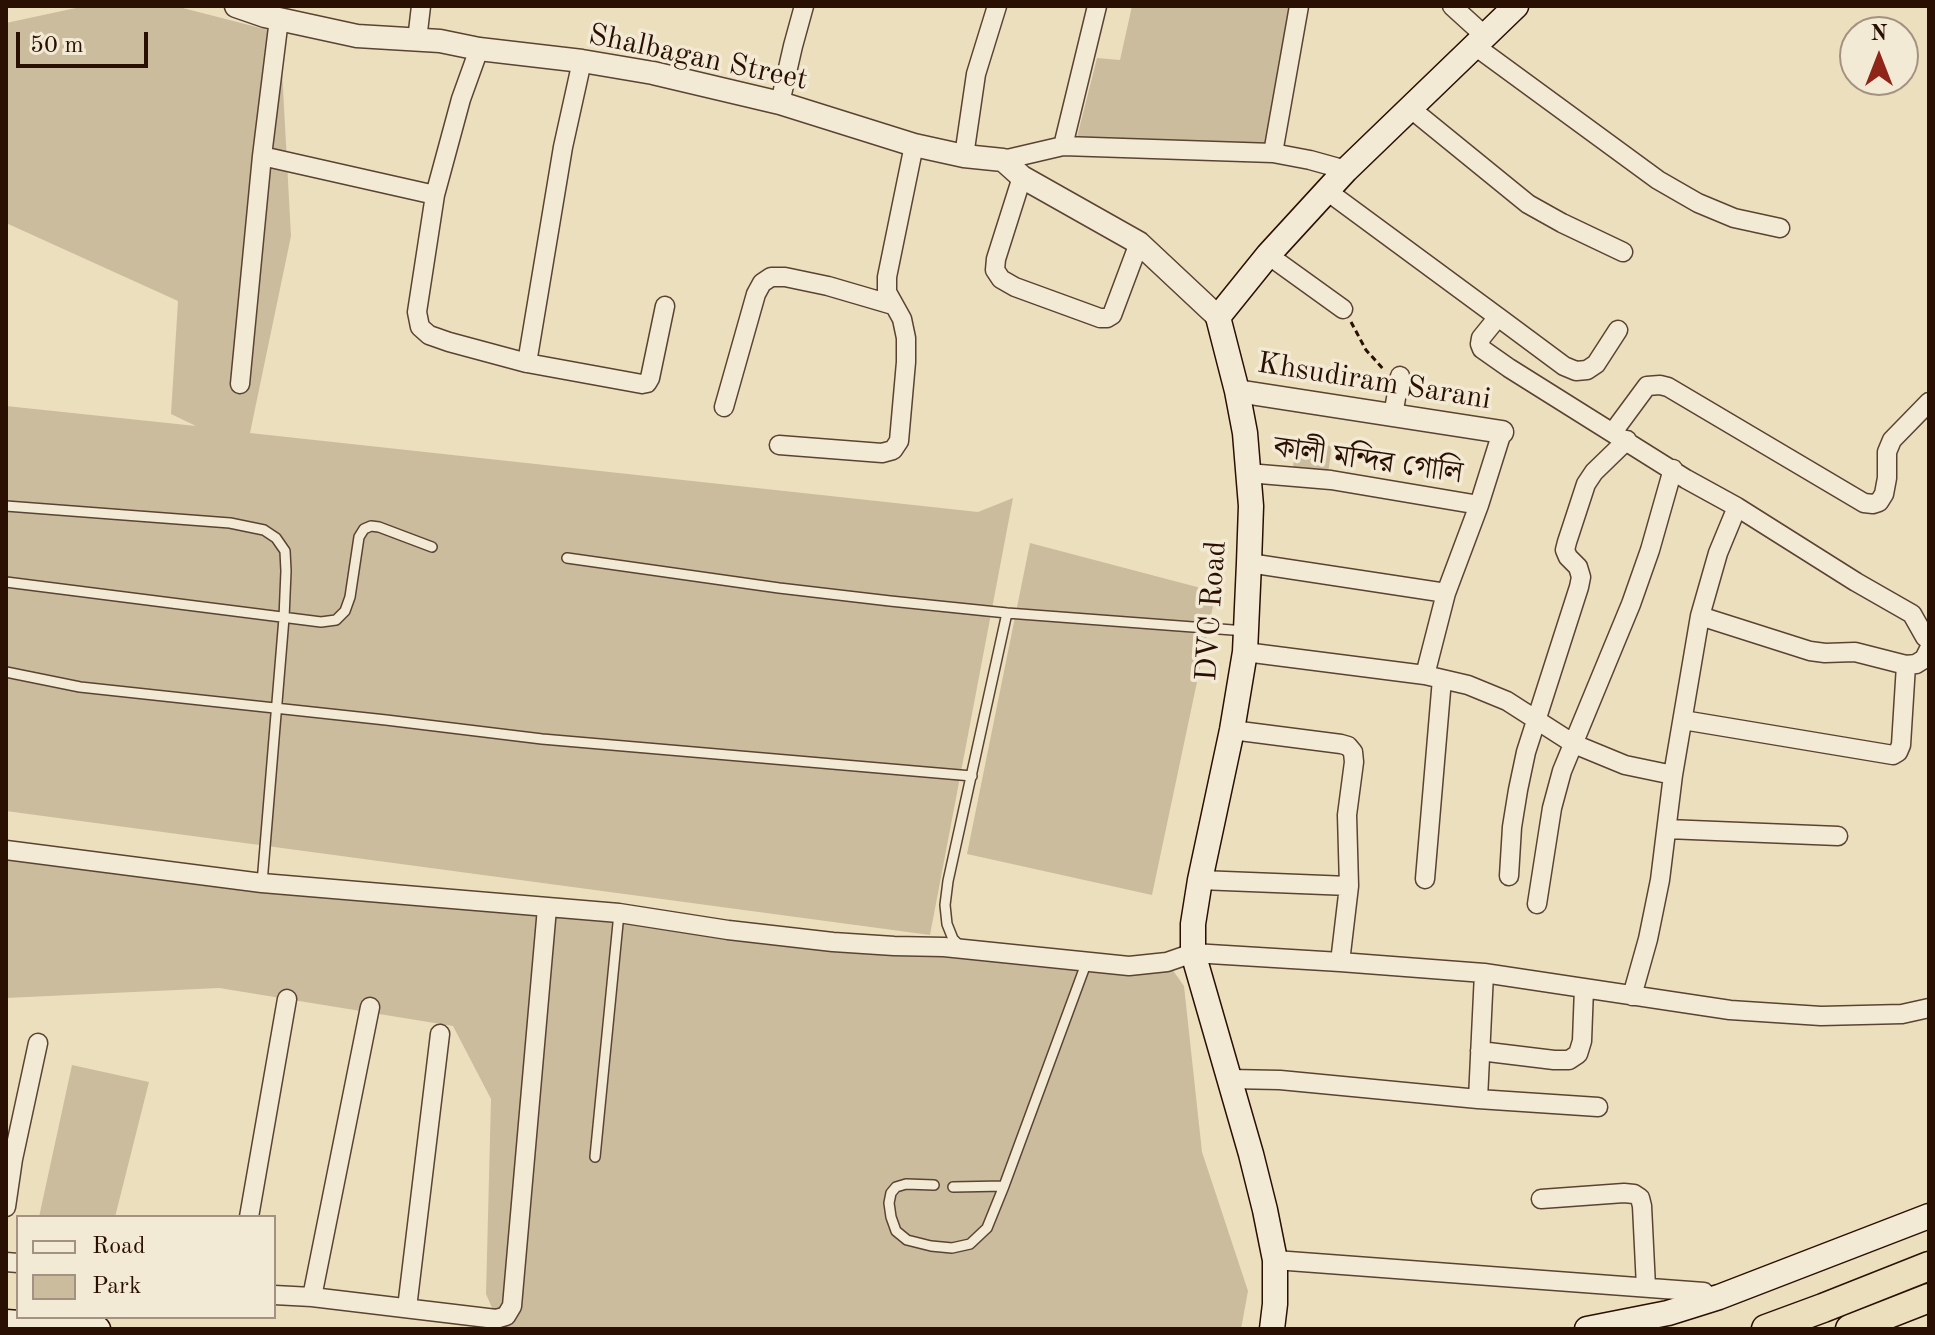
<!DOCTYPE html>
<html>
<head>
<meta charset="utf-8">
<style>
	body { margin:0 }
	#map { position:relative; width:1935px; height:1335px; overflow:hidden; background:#ecdfbe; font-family:"Old Standard TT",serif }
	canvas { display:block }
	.frame { position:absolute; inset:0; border:8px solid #2a0f03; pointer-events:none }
	.legend { position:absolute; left:16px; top:1215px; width:260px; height:104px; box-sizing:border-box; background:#f3ead5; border:2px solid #a39281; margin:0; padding:10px 14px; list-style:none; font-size:24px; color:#2a0f03 }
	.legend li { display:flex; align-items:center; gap:16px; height:40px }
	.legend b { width:40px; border:2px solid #a39281 }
	.north { position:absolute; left:1839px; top:16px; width:80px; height:80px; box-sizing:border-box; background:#f3ead5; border:2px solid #a39281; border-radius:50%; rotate:0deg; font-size:22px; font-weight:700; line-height:32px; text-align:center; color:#2a0f03 }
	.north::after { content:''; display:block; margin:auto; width:28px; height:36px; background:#8f2418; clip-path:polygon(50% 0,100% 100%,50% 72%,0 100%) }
	.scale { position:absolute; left:16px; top:32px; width:132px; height:36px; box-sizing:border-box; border:4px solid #2a0f03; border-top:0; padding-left:10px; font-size:24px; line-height:28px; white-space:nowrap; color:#2a0f03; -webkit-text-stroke:6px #f3ead5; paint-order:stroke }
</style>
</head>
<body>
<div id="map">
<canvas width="1935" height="1335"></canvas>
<div class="frame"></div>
<ul class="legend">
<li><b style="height:10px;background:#f3ead5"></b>Road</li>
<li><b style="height:22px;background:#cbbc9e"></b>Park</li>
</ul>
<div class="north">N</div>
<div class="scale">50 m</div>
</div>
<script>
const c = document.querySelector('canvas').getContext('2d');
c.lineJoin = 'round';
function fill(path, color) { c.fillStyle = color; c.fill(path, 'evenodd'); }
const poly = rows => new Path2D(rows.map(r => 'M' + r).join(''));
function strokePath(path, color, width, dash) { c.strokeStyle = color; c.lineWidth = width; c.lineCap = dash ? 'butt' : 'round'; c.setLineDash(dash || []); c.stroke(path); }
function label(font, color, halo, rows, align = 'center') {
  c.font = font + ' "Old Standard TT","Noto Serif Bengali",serif'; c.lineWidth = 7; c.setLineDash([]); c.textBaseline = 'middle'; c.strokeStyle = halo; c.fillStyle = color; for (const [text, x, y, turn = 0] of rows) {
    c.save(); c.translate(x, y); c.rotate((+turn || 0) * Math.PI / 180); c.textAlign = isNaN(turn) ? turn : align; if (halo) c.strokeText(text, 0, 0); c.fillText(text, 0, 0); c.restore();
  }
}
fill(poly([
	[85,6,175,6,280,33,291,236,250,433,978,512,1013,498,930,935,6,811,6,406,196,426,171,414,178,301,6,223,6,23],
	[1132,6,1290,6,1265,145,1077,137,1097,58,1120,60],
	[1296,442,1332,446,1327,480,1292,476],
	[1030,543,1216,592,1152,895,967,854],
	[6,843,833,948,1167,962,1184,986,1202,1152,1248,1291,1241,1329,501,1329,486,1294,491,1099,453,1026,219,988,6,998],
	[72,1065,149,1082,115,1217,39,1217]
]), '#cbbc9e');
const service = poly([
	[6,506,230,523,264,530,276,538,285,551,286,571,284,618,262,883],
	[567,558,779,588,890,601,1007,613,1246,631],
	[6,582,321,622,336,620,345,611,350,597,359,537,364,529,371,526,379,527,432,547],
	[6,672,80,687,386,720,542,739,972,776],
	[960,946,953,939,947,924,945,905,948,881,1007,613],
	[595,1157,619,913],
	[934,1185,906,1184,896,1187,891,1193,889,1203,891,1217,896,1231,907,1240,931,1246,952,1248,970,1244,987,1228,1004,1186,1087,961],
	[953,1187,1004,1186]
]);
const minor = poly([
	[1452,6,1485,36],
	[417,40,421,6],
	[1475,46,1658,180,1698,203,1734,218,1780,228],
	[479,49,461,99,435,195,417,312,420,327,429,335,449,342,527,363,642,384,647,383,650,378,665,306],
	[780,103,793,46,804,6],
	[1410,108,1528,204,1562,223,1623,252],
	[1063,146,1097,6],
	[1273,153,1299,6],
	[262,156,435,195],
	[964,156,976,74,997,6],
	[1003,160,1063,146,1273,153,1310,160,1346,170],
	[1022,177,996,259,995,270,1001,279,1015,287,1100,318,1107,318,1112,315,1139,243],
	[1327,191,1498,317,1481,338,1480,344,1482,349,1509,368,1686,479,1737,507,1856,582,1912,614,1925,637,1929,640],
	[1268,255,1343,309],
	[1498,317,1564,366,1576,371,1587,370,1596,364,1618,330],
	[527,363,563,147,582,61],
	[240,384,262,156,279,19],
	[724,407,756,294,762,283,771,277,785,277,828,286,893,305],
	[1393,415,1400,376],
	[1613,432,1647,386,1660,385,1668,387,1864,503,1873,504,1879,502,1884,494,1887,478,1887,452,1892,440,1929,402],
	[779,445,882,453,893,450,899,441,906,362,906,338,902,319,887,292,887,277,914,145],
	[1248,473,1331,480,1479,505],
	[1249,563,1446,593],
	[1700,616,1810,651,1825,653,1855,652,1906,665,1916,664,1924,659,1929,649],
	[1245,652,1425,675,1468,685,1507,701,1574,744,1625,765,1673,775],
	[1425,675,1446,593,1479,505,1502,432],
	[1683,720,1893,755,1898,752,1901,745,1906,665],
	[1232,730,1341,744,1348,746,1353,752,1354,762,1347,815,1349,886,1340,962],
	[1667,829,1838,836],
	[6,850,262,883,619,913,728,930,833,942,894,946,944,947,1129,966,1167,962,1193,953,1340,962,1484,973,1730,1010,1821,1016,1902,1014,1929,1008],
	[1509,876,1512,827,1518,790,1526,752,1579,587,1581,577,1578,567,1568,557,1565,550,1567,542,1586,484,1594,472,1627,440],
	[1425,879,1442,679],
	[1200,880,1349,886],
	[1537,904,1552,808,1562,771,1631,604,1650,550,1673,469],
	[1632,996,1648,939,1660,880,1673,775,1700,616,1718,553,1737,507],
	[1480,1051,1554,1060,1569,1060,1578,1054,1582,1041,1584,988],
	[1230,1079,1280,1080,1478,1099,1598,1107],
	[1478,1099,1484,973],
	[1541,1199,1624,1193,1634,1194,1640,1198,1642,1206,1646,1287],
	[6,1207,13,1159,38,1043],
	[249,1217,287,999],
	[1275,1260,1704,1292],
	[6,1262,18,1263],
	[274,1295,312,1297,496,1319,506,1316,512,1306,547,908],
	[312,1297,370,1007],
	[407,1308,440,1034]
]);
const tertiary = poly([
	[236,6,265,16,357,36,440,41,479,49,582,61,653,73,780,103,914,145,964,156,1003,160,1022,177,1139,243,1218,317],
	[1237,391,1502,432]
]);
const secondary = poly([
	[6,1322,98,1329],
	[1272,1329,1275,1304,1275,1260,1265,1210,1251,1154,1193,953,1193,924,1200,880,1232,730,1245,652,1249,563,1251,506,1245,433,1237,391,1218,317,1268,255,1346,170,1516,6],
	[1587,1329,1668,1313,1719,1297,1929,1216]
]);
const trunk = poly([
	[1766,1329,1823,1308,1929,1266],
	[1850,1329,1929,1298]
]);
strokePath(service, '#5a4332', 12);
strokePath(minor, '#5a4332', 21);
strokePath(tertiary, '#5a4332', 25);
strokePath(secondary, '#2a0f03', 27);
strokePath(trunk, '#2a0f03', 31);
strokePath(poly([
	[1351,322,1366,350,1385,371]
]), '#2a0f03', 3, [6, 4]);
strokePath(service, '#f3ead5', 9);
strokePath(minor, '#f3ead5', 18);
strokePath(tertiary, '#f3ead5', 22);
strokePath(secondary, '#f3ead5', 24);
strokePath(trunk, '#ecdfbe', 28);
label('30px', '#2a0f03', '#f3ead5', [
	["Shalbagan Street",698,58,12],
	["Khsudiram Sarani",1374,382,9],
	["কালী মন্দির গোলি",1368,461,8],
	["DVC Road",1212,611,-86]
]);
</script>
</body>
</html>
